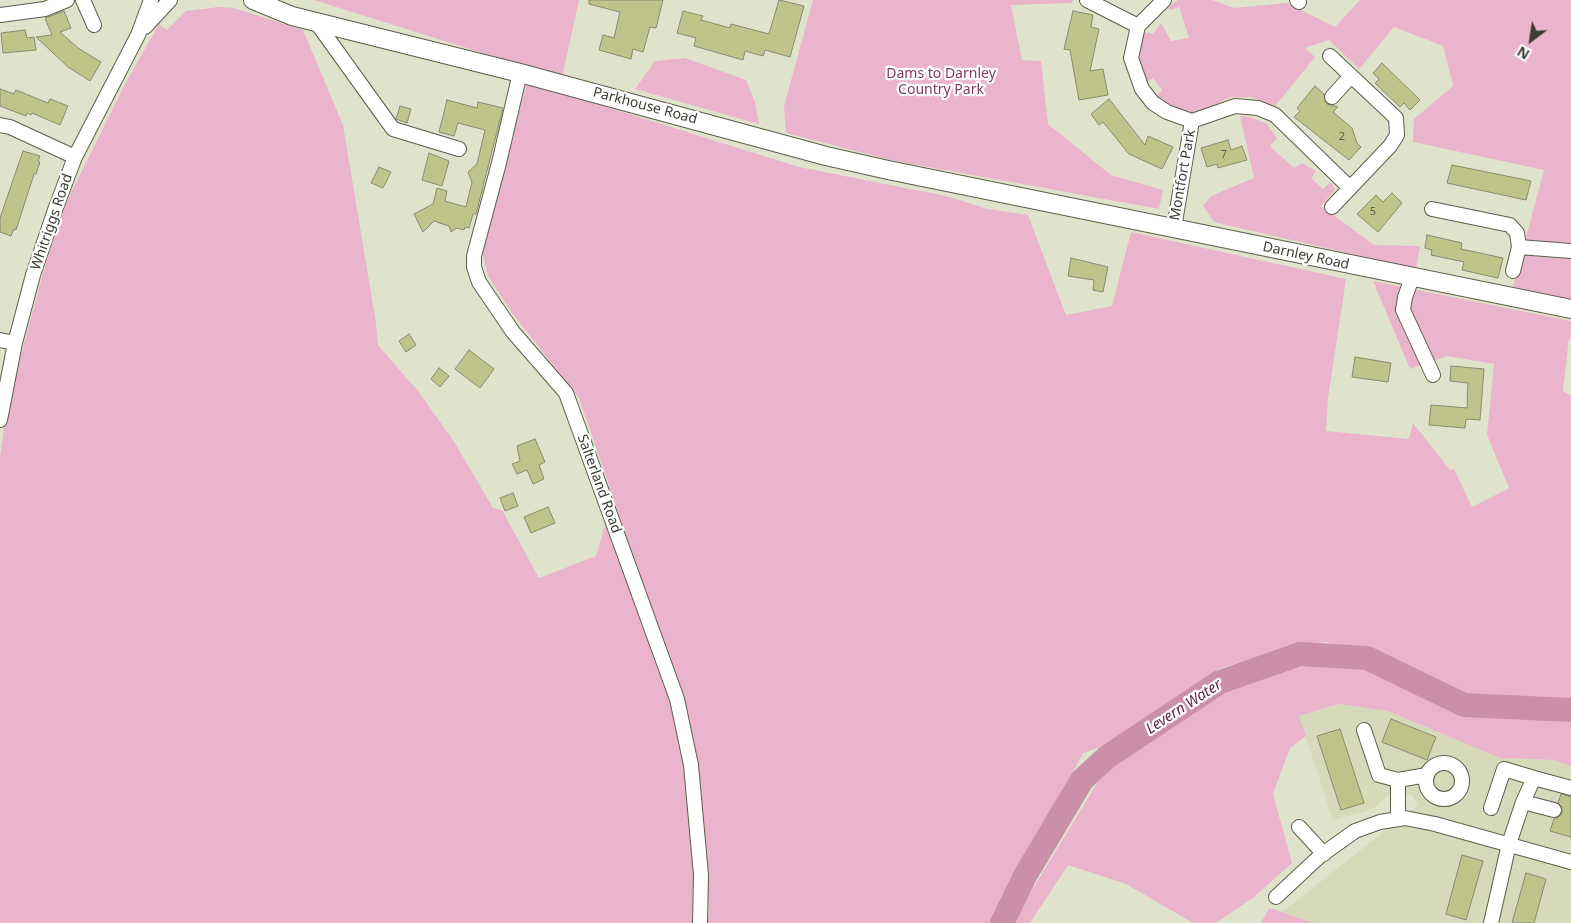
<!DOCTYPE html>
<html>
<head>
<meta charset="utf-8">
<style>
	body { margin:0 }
	#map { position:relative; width:1571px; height:923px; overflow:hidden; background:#e0e3cc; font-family:"Noto Sans",sans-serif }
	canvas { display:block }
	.north { position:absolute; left:1506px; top:15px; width:50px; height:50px; -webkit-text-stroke:4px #fff; paint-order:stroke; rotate:211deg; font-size:14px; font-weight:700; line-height:20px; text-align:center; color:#3b3d33 }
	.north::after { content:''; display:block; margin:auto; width:18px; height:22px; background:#3b3d33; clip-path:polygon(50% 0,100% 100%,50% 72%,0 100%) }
</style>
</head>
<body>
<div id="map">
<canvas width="1571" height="923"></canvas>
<div class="north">N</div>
</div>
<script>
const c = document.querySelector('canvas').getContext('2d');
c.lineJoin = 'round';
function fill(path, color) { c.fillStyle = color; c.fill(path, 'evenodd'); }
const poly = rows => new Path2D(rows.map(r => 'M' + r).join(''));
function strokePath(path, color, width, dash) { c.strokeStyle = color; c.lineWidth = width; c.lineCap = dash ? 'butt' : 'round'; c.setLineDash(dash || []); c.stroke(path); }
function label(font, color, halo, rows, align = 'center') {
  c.font = font + ' "Noto Sans",sans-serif'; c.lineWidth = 4.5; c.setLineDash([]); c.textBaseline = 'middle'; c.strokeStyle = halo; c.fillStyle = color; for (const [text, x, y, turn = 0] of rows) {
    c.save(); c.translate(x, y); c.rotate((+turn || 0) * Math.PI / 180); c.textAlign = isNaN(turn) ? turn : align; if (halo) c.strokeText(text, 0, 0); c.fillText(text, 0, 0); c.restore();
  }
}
fill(poly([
	[1339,704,1388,711,1500,758,1553,760,1571,766,1571,923,1313,923,1282,912,1418,805,1411,794,1390,794,1373,809,1333,820,1299,716]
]), '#d6d9ba');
fill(poly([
	[314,0,579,0,562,78],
	[813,0,1074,0,1071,3,1011,5,1022,60,1041,61,1048,124,1111,175,1163,190,1159,209,890,160,786,133,784,106],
	[1178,0,1212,0,1234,8,1287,3,1335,27,1360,0,1571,0,1571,304,1512,290,1544,170,1413,142,1414,119,1453,86,1443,46,1394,27,1359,69,1329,40,1305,48,1315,57,1275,106,1251,97,1230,97,1213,106,1192,113,1170,106,1157,96,1162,90,1153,78,1146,83,1137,49,1144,32,1153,34,1161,23,1171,41,1189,38,1179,7,1170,10,1168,7],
	[219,7,234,8,303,30,343,125,376,323,378,345,418,391,455,443,493,508,502,510,539,578,596,556,607,519,679,720,695,849,692,923,0,923,0,456,7,407,46,262,66,203,124,86,159,24,167,30,186,11],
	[685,58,746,80,755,102,759,124,635,89,655,61],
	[527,82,799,167,946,196,988,209,1028,215,1066,315,1112,306,1131,232,1346,279,1328,398,1326,431,1409,439,1413,423,1450,470,1454,469,1472,507,1509,488,1487,435,1494,364,1447,356,1410,369,1373,281,1571,321,1571,338,1569,338,1563,391,1571,396,1571,703,1496,703,1449,693,1374,653,1325,642,1282,649,1218,669,1120,740,1083,753,994,923,708,923,709,908,684,705,579,398,512,313,488,276,482,252],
	[1240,116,1250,117,1266,123,1277,138,1270,146,1294,168,1302,163,1316,171,1311,178,1323,189,1331,182,1335,190,1321,206,1374,245,1420,246,1416,269,1214,222,1203,206,1211,196,1254,178],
	[1322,663,1365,667,1451,710,1571,718,1571,766,1553,760,1500,758,1388,711,1339,704,1299,716,1306,736,1290,748,1273,794,1292,863,1254,897,1216,923,1193,923,1126,884,1068,865,1030,923,1012,923,1102,775,1226,687,1262,674],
	[1269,908,1282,912,1313,923,1261,923]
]), '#eab5cc');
strokePath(poly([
	[1002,923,1026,874,1082,780,1107,757,1220,682,1300,654,1367,658,1464,705,1571,710]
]), '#ca90a9', 24);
const building = poly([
	[589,0,663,0,656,28,650,27,643,52,633,49,631,59,599,50,603,35,614,38,620,12,589,4,589,0],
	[779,0,804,6,790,57,765,50,763,56,745,51,743,60,694,46,696,38,677,33,683,11,703,16,701,20,730,28,731,24,769,34,779,0],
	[64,11,71,28,60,32,78,48,101,62,90,81,68,67,36,37,52,35,45,18,64,11],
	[1073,11,1093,15,1091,27,1099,29,1090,71,1103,69,1108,95,1079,100,1070,50,1064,49,1073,11],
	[25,30,27,38,34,37,36,50,3,53,1,33,25,30],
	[1382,63,1420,100,1410,110,1404,103,1400,107,1375,83,1379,79,1373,73,1382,63],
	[1315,86,1324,94,1327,104,1338,107,1333,112,1352,128,1357,143,1361,147,1349,160,1294,117,1300,111,1297,108,1315,86],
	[0,89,14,94,16,90,48,103,50,99,68,106,60,125,32,113,31,115,27,113,26,116,0,106,0,89],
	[1109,99,1145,145,1148,136,1173,147,1162,169,1129,154,1103,122,1099,125,1091,114,1109,99],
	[447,100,477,108,478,102,503,108,476,214,473,214,469,228,465,227,464,230,457,228,451,232,449,226,434,221,423,232,414,214,433,204,437,188,447,191,445,201,466,207,472,182,468,172,477,164,485,130,458,123,454,136,439,132,447,100],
	[400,106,411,109,407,123,396,119,400,106],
	[1228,140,1231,150,1242,146,1247,160,1218,168,1217,164,1207,167,1201,148,1228,140],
	[23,151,40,156,38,161,40,162,36,174,34,174,16,230,14,229,11,236,0,232,0,218,23,151],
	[429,153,449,161,442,186,422,180,429,153],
	[1452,165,1531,181,1526,200,1447,183,1452,165],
	[379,167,391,172,383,188,371,183,379,167],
	[1392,193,1402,203,1378,232,1357,214,1376,195,1383,202,1392,193],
	[1427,235,1462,243,1461,249,1503,258,1498,278,1462,270,1464,262,1431,255,1432,250,1425,248,1427,235],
	[1071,258,1108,267,1103,292,1093,290,1094,280,1068,276,1071,258],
	[409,334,416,345,406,352,399,341,409,334],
	[469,350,494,369,480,388,455,369,469,350],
	[1355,357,1391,363,1388,382,1352,377,1355,357],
	[1451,366,1484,369,1480,420,1466,419,1465,428,1429,425,1431,405,1467,408,1468,383,1450,381,1451,366],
	[439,368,449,376,440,387,431,379,439,368],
	[535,439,545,462,539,465,544,479,533,484,527,470,517,474,512,464,520,461,517,446,535,439],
	[513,493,518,506,505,511,500,498,513,493],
	[548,507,555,523,531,533,524,517,548,507],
	[1391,719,1436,737,1427,760,1382,742,1391,719],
	[1340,729,1364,803,1341,810,1317,736,1340,729],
	[1561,794,1571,797,1571,837,1550,831,1554,819,1560,816,1562,813,1562,807,1558,803,1561,794],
	[1462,855,1483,861,1466,920,1446,914,1462,855],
	[1526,873,1546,879,1534,923,1512,923,1526,873]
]);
fill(building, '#bfc58a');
strokePath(building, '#878a74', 1);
const minor = poly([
	[83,0,94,25],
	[1087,0,1138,26],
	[1164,0,1138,26,1131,58,1142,89,1153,103,1167,112,1192,121,1235,106,1258,108,1275,115,1350,188],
	[1297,0,1299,2],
	[0,15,45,9,67,0],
	[316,22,393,129,459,149],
	[145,27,170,0],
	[1330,56,1396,118,1397,135,1390,146,1332,207],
	[520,73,499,163,474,256,474,267,479,282,513,332,566,393,677,699,691,765,701,875,700,923],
	[1332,97,1351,76],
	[0,125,10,127,75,157],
	[1432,209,1510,225,1517,233,1519,247,1571,251],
	[1174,228,1192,121],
	[1513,271,1519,247],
	[1412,278,1405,297,1403,310,1433,375],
	[0,340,15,343],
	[0,420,15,343,33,275,55,210,75,157,138,35,151,0],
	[1364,730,1379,775,1398,780,1398,819],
	'1426 781a18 18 0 1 1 36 0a18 18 0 1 1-36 0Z',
	[1398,780,1427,775],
	[1523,802,1554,810],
	[1491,808,1504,769,1534,778],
	[1299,827,1324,854],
	[1276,897,1320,856,1355,831,1380,822,1405,818,1435,824,1571,862],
	[1491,923,1509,844,1523,802,1534,778,1571,788]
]);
const major = poly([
	[253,0,292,16,520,73,826,156,888,170,1571,309]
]);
strokePath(minor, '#5c5e4a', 16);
strokePath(major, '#5c5e4a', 20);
strokePath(minor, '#fff', 14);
strokePath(major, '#fff', 18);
label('11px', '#5c5f49', null, [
	["2",1342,137],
	["7",1224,155],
	["5",1373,212]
]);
label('14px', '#81395d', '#fff', [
	["Dams to Darnley",941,74],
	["Country Park",941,90]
]);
label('14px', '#3b3d33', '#fff', [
	["Parkhouse Road",645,106,15],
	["Montfort Park",1183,175,-80],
	["Whitriggs Road",52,222,-71],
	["Darnley Road",1306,256,12],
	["Salterland Road",599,484,70]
]);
label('italic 15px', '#651f44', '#fff', [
	["Levern Water",1184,707,-33]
]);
</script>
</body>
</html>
